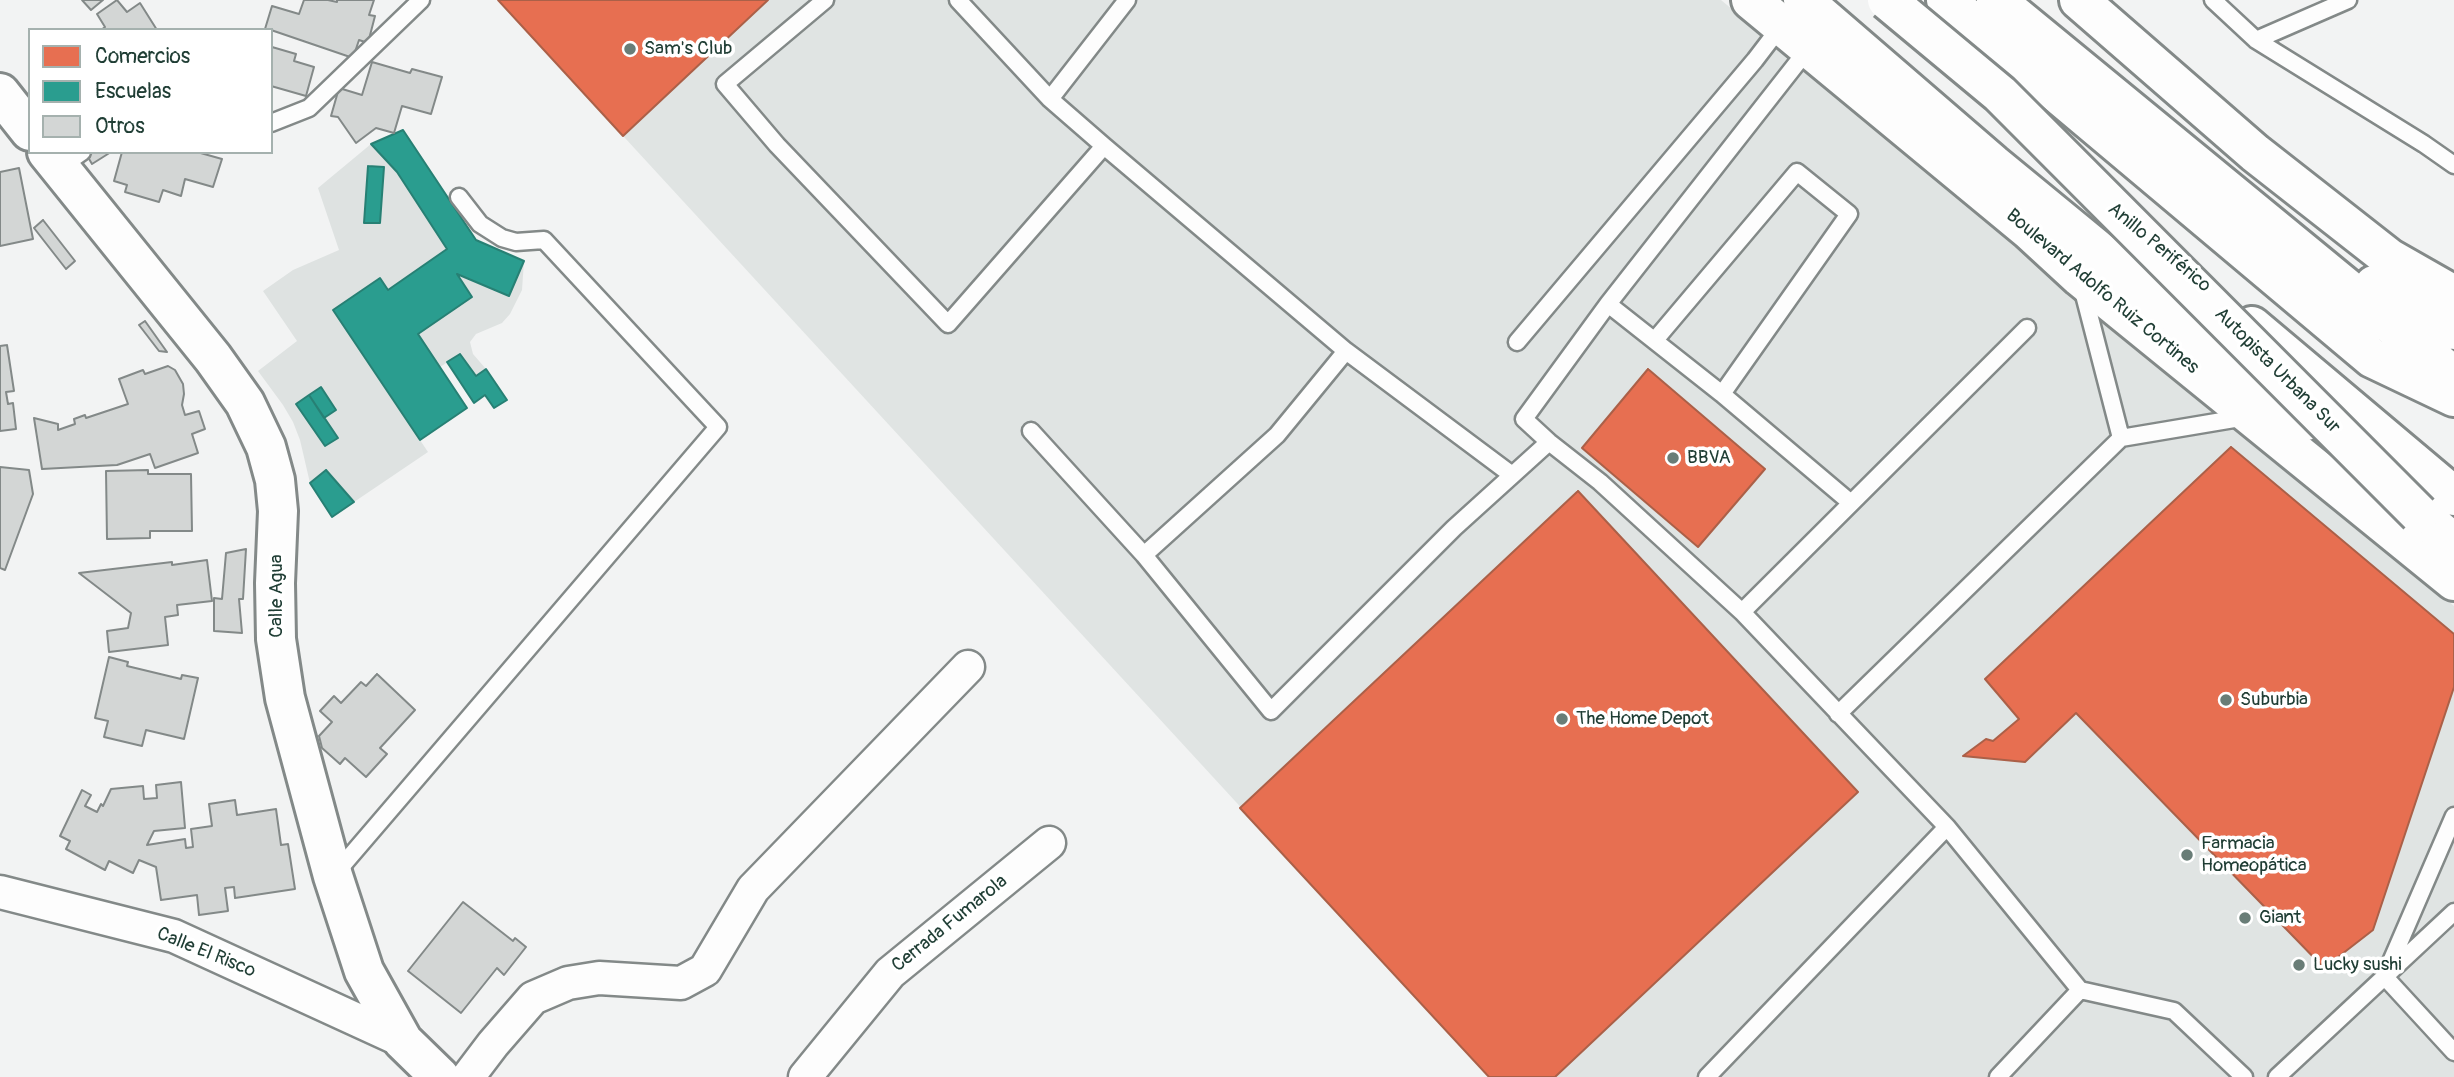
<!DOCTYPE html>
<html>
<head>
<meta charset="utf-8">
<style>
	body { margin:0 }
	#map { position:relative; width:2454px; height:1077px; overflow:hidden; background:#f2f3f3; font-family:Pangolin,sans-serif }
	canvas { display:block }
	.legend { position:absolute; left:28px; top:28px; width:245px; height:126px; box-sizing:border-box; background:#fff; border:2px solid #a5b1ae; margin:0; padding:9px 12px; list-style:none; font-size:21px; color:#1f3d34 }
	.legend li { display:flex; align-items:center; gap:14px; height:35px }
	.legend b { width:35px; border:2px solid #a5b1ae }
</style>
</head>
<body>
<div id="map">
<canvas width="2454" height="1077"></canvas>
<ul class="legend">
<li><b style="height:19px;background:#e76f51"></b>Comercios</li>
<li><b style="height:19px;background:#2a9d8f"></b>Escuelas</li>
<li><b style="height:19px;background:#d3d6d5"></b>Otros</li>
</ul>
</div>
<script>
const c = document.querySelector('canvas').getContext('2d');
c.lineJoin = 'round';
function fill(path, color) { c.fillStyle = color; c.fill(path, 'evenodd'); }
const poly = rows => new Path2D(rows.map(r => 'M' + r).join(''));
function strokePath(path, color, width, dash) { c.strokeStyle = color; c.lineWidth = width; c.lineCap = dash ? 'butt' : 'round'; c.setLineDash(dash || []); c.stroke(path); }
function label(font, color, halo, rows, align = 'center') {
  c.font = font + ' Pangolin,sans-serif'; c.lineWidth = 7; c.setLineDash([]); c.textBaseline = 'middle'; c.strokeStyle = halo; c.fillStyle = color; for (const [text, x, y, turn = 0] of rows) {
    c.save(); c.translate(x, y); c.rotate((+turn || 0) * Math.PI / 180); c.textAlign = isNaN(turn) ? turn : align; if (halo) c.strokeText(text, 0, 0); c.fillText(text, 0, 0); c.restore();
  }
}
fill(poly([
	[498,0,1721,0,2454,606,2454,1077,1489,1077]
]), '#e0e4e3');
fill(poly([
	[371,144,397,172,447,249,388,290,379,278,333,310,428,452,354,502,327,471,310,483,300,440,293,422,283,405,258,371,297,341,263,291,293,270,339,250,318,188],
	[524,261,522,290,510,314,502,323,476,334,470,342,473,354,486,369,476,376,460,354,440,367,418,334,457,274,509,296]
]), '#dee2e1');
const shops = poly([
	[498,0,768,0,623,136,498,0],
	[1648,369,1765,469,1698,547,1582,448,1648,369],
	[2231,447,2454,634,2454,687,2373,930,2324,968,2076,713,2025,762,1963,756,1986,739,1993,741,2019,719,1985,679,2231,447],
	[1578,491,1858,792,1555,1077,1489,1077,1240,808,1578,491]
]);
fill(shops, '#e76f51');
strokePath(shops, '#ab6048', 2);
const schools = poly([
	[403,130,476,240,524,261,509,296,457,274,472,297,418,334,467,408,420,440,333,310,380,278,388,290,447,249,397,172,371,144,403,130],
	[368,166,384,167,380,223,364,223,368,166],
	[460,354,476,376,486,369,507,400,494,408,485,395,474,403,447,362,460,354],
	[321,387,336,410,324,418,309,395,321,387],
	[309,395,338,438,325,446,296,404,309,395],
	[326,470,354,502,332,517,310,483,326,470]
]);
fill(schools, '#2a9d8f');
strokePath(schools, '#278074', 2);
const building = poly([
	[82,0,103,0,91,10,82,0],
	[117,0,127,12,140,3,157,30,101,30,105,27,97,14,117,0],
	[304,0,328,0,337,2,337,0,374,0,369,15,375,16,368,43,359,40,353,58,271,30,265,29,272,6,299,14,304,0],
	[272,47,296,54,294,61,314,67,306,96,271,86,272,47],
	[372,62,410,73,412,69,442,77,431,114,402,106,394,133,376,128,356,143,338,117,331,116,339,88,362,95,372,62],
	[85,152,111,152,92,164,85,152],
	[122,152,197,152,222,159,213,187,185,179,181,196,163,190,159,202,125,192,127,185,114,181,122,152],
	[19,168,33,239,0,246,0,172,19,168],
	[43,220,75,261,66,269,34,228,43,220],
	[145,321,167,352,159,351,139,325,145,321],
	[7,345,14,391,6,392,8,404,13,403,16,429,0,431,0,346,7,345],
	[168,366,175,370,183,384,184,394,182,405,185,415,199,411,205,429,192,434,198,453,155,468,150,454,117,465,42,469,34,418,58,424,58,430,75,424,74,419,85,415,86,418,128,404,119,379,143,370,145,374,168,366],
	[0,467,29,470,33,494,5,570,0,568,0,467],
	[148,470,148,474,191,474,192,531,150,531,150,538,107,539,106,471,148,470],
	[246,549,243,599,239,599,242,633,214,631,214,598,222,599,226,553,246,549],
	[207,560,212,601,177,605,178,615,165,617,168,645,109,652,107,631,128,628,131,613,79,573,172,562,172,565,207,560],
	[109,657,128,662,127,666,181,679,182,675,198,678,184,739,146,730,142,746,104,737,108,721,95,718,109,657],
	[377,674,415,710,380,748,387,754,366,777,345,758,340,764,322,748,319,736,332,722,320,711,334,696,341,703,361,682,366,686,377,674],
	[181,782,185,828,154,831,147,845,185,839,186,848,193,847,191,829,212,826,209,804,235,800,237,815,276,809,281,845,288,844,295,889,235,898,234,887,225,888,228,911,199,915,197,895,161,900,156,867,139,860,133,873,109,861,105,870,66,849,70,841,60,836,82,790,91,795,85,806,97,812,101,804,103,806,111,789,143,786,144,799,157,798,156,785,181,782],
	[463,902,513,941,515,938,526,947,504,975,497,968,461,1013,408,971,463,902]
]);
fill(building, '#d3d6d5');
strokePath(building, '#838988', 2);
const service = poly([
	[825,0,725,84,777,145,948,324,1104,146],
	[958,0,1050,99,1104,146,1346,351,1512,475],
	[2213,0,2256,40,2424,144,2454,165],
	[2256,40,2348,0],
	[1808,49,1608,304,1524,419,1549,442,1600,482,1742,612,1947,827,2080,990,2174,1011,2244,1077],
	[1050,99,1127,0],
	[271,123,309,108,421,0],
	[59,168,82,152],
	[2082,287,2121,438],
	[1608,304,1722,394,1851,503],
	[1655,340,1797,172,1849,214,1722,394],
	[1517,342,1755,60,1781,26],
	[1346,351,1277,435,1144,555,1271,711,1454,528,1549,442],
	[1031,431,1144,555],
	[1742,612,2027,328],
	[1838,714,2121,438,2246,417],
	[335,874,718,427,544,240,516,242,502,238,480,224,459,197],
	[2387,971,2454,816],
	[2384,976,2454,1052],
	[1707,1077,1947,827],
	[1998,1077,2080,990],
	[2277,1077,2454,912]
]);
const minor = poly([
	[0,892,174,936,403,1041],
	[468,1077,493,1044,533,998,568,983,599,978,681,983,705,970,753,889,968,667],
	[805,1077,890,973,1049,843]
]);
const tertiary = poly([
	[0,93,30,131],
	[47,152,213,358,245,403,266,447,275,480,278,511,275,583,276,639,285,698,333,876,364,971,403,1041,440,1077]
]);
const secondary = poly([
	[1751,0,2029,230,2080,277,2454,581],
	[2079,0,2255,153,2389,258,2454,295]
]);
const motorway = poly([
	[1803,0,1993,164,2306,421],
	[1946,0,2372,358,2454,397],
	[1996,0,2454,376],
	[2374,285,2435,322,2454,330],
	[2252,326,2454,496],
	[2393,492,2454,543]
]);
strokePath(service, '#838988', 21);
strokePath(minor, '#838988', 37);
strokePath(tertiary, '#838988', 44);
strokePath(secondary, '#838988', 44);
strokePath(motorway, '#838988', 44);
strokePath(service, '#fdfdfd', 16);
strokePath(minor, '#fdfdfd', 32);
strokePath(tertiary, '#fdfdfd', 38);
strokePath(secondary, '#fdfdfd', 38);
strokePath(motorway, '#fdfdfd', 38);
const motorwayBridge = poly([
	[1887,0,2000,94,2419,514]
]);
strokePath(motorwayBridge, '#838988', 44, []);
strokePath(motorwayBridge, '#fdfdfd', 38);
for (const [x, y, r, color] of [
	[630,49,7,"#697d77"],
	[1673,458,7,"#697d77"],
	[2226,700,7,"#697d77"],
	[1562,719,7,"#697d77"],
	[2187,855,7,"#697d77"],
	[2245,918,7,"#697d77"],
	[2299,965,7,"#697d77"]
]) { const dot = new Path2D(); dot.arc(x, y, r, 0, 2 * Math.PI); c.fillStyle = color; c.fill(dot); strokePath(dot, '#fff', 2.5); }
label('19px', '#1f3d34', '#fff', [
	["Sam's Club",644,49],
	["BBVA",1687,458],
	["Suburbia",2240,700],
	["The Home Depot",1576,719],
	["Farmacia",2201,844],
	["Homeopática",2201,866],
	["Giant",2259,918],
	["Lucky sushi",2313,965]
], 'left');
label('19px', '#1f3d34', '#fff', [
	["Anillo Periférico",2159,248,40],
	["Boulevard Adolfo Ruiz Cortines",2102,292,40],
	["Autopista Urbana Sur",2277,371,45],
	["Calle Agua",277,596,-90],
	["Cerrada Fumarola",950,924,-39],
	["Calle El Risco",206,953,22]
]);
</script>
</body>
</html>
